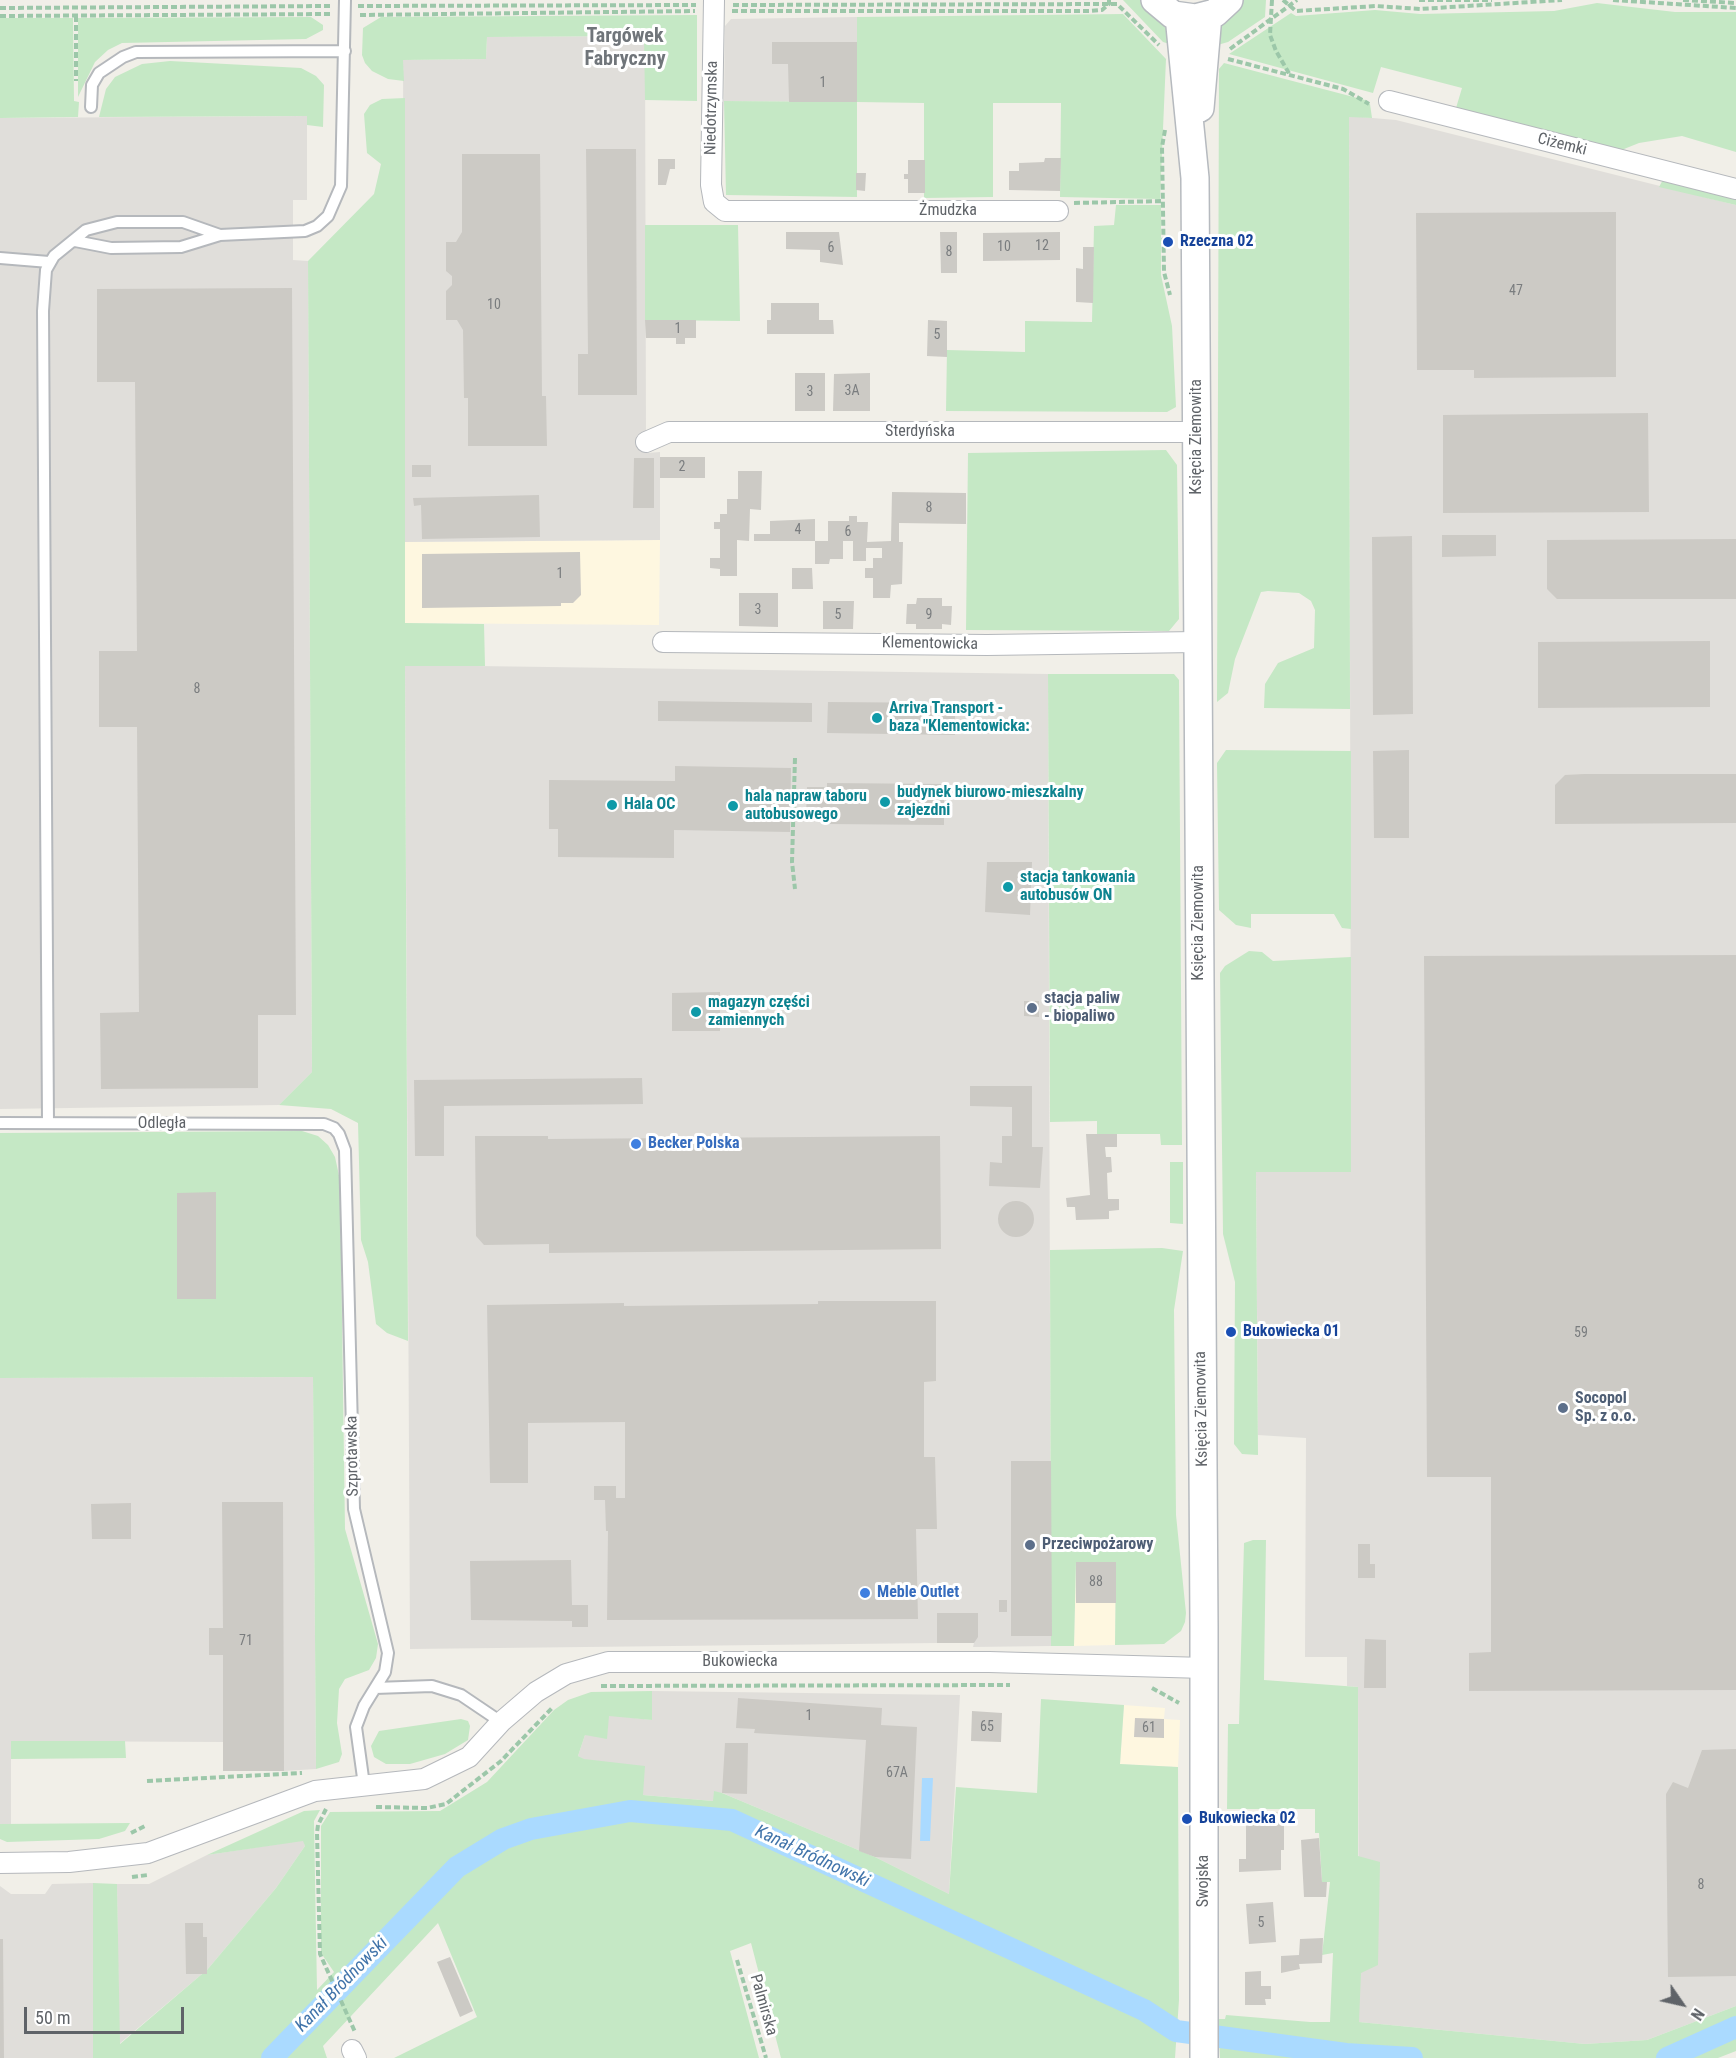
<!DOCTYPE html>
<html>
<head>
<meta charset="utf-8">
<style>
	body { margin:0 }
	#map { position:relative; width:1736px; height:2058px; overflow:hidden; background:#f1efe8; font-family:"Roboto Condensed",sans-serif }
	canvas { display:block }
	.north { position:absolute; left:1652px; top:1974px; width:60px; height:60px; -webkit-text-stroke:4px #fff; paint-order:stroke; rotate:124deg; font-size:16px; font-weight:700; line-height:24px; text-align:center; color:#5f6368 }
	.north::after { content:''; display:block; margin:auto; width:21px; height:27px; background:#5f6368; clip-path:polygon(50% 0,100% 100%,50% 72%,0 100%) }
	.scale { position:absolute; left:24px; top:2007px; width:160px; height:27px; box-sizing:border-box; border:3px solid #5f6368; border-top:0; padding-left:8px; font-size:18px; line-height:21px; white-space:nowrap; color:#5f6368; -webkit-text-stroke:4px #fff; paint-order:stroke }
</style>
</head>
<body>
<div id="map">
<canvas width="1736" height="2058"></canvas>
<div class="north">N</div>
<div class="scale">50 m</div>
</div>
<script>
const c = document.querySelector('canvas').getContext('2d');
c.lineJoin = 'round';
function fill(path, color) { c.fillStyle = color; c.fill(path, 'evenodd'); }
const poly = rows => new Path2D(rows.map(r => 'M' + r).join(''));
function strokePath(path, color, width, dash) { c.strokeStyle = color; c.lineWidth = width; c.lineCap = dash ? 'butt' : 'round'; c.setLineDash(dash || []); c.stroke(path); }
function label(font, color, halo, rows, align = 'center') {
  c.font = font + ' "Roboto Condensed",sans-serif'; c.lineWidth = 6; c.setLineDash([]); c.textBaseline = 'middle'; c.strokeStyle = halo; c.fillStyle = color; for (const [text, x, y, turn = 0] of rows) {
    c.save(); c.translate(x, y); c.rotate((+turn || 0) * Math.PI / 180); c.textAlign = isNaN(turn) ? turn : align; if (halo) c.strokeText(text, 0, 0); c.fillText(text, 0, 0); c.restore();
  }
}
fill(poly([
	[660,540,659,625,405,623,405,542],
	[1076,1562,1116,1562,1115,1645,1074,1646],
	[1124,1705,1165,1708,1164,1719,1180,1720,1178,1767,1120,1764]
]), '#fef7e0');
fill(poly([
	[857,17,857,102,724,101,725,26,731,19],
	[645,36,646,442,647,453,660,452,660,540,405,542,403,60,486,59,487,37],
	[307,116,307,200,293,200,293,260,308,261,312,1072,279,1105,0,1109,0,118],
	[1349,116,1396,120,1736,205,1736,2006,1647,2040,1585,2044,1359,2022,1358,1687,1347,1686,1347,1657,1305,1657,1306,1438,1258,1435,1256,1172,1351,1171],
	[405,665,1048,674,1051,1646,973,1647,974,1643,937,1643,410,1649],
	[313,1377,316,1769,284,1771,223,1742,11,1741,11,1824,0,1824,0,1378],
	[652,1691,960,1695,949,1894,875,1857,722,1793,713,1801,643,1795,578,1756,585,1735,609,1715,652,1720],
	[304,1840,305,1846,276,1888,207,1970,207,1974,202,1974,119,2044,117,1884,149,1884,207,1855],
	[93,1883,93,2058,0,2058,0,1886,11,1894,45,1894,52,1884]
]), '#e0deda');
fill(poly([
	[1123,0,1142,0,1169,27,1173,45,1163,42],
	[1242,0,1266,0,1265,17,1228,42,1214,46,1219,26],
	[1597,3,1675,12,1736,12,1736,152,1682,136,1639,143,1619,151,1456,108,1462,88,1381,67,1373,93,1229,54,1291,13,1296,16,1375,10,1420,14,1554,11],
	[1123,14,1166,59,1160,199,1060,197,1061,103,993,103,993,197,924,198,924,103,857,102,857,197,726,195,724,101,857,102,857,17],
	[697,15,697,101,645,100,644,36,487,37,486,59,403,60,404,81,388,79,372,71,365,63,362,55,363,28,381,17],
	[311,17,323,25,323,30,306,39,122,43,108,50,95,62,78,97,78,18],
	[73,18,74,101,79,102,78,117,0,118,0,18],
	[170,61,301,68,316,76,324,85,323,127,307,125,307,116,99,117,106,89,115,77,142,64],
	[1224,63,1365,100,1370,104,1372,118,1349,117,1350,709,1264,708,1265,684,1278,663,1314,648,1315,610,1311,601,1299,593,1268,591,1261,592,1235,659,1228,693,1217,702,1219,69],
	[405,98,405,623,484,624,485,666,405,666,408,1341,387,1333,376,1324,368,1262,361,1240,358,1123,331,1109,279,1105,312,1072,308,261,374,194,381,164,367,153,364,114,370,105,382,99],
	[1665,176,1736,195,1736,205,1659,187],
	[1116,205,1161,205,1161,275,1172,326,1176,407,1167,412,946,411,947,350,1025,352,1025,321,1092,322,1094,226,1114,225],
	[645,225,738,225,740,321,645,320],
	[1166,450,1177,465,1179,619,1169,631,966,630,968,453],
	[1048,674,1174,674,1179,680,1182,1145,1161,1145,1160,1134,1097,1134,1097,1121,1050,1122],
	[1226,750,1351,751,1351,929,1342,928,1334,914,1251,914,1251,928,1236,925,1219,910,1217,763],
	[1249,951,1262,952,1273,961,1351,957,1351,1172,1256,1172,1258,1455,1242,1454,1234,1444,1235,1282,1223,1234,1220,973,1225,966],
	[302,1131,318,1136,328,1145,335,1157,340,1180,345,1529,378,1644,376,1658,369,1670,345,1679,339,1689,337,1723,342,1754,339,1762,316,1769,313,1377,0,1378,0,1133],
	[1170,1162,1183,1162,1183,1224,1170,1223],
	[1162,1248,1183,1251,1174,1310,1176,1515,1186,1613,1185,1622,1181,1631,1164,1644,1115,1645,1116,1562,1076,1562,1074,1646,1051,1646,1050,1250],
	[1253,1540,1266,1540,1264,1680,1358,1687,1358,1856,1380,1862,1378,1965,1361,1973,1359,2022,1585,2044,1647,2040,1736,2006,1736,2051,1718,2058,1220,2058,1218,2019,1225,2019,1226,2015,1310,2022,1330,2022,1333,1953,1322,1955,1330,1882,1322,1882,1319,1833,1315,1833,1315,1809,1227,1809,1228,1724,1239,1724,1244,1543],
	[652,1691,652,1720,609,1716,607,1739,585,1735,578,1756,584,1759,645,1766,643,1795,713,1801,714,1791,722,1793,875,1857,949,1894,956,1787,1037,1793,1041,1699,1124,1705,1120,1764,1178,1767,1179,2000,1175,2058,781,2058,751,1943,730,1951,759,2058,394,2058,477,2017,438,1923,323,2046,327,2058,93,2058,93,1883,117,1884,120,2044,202,1974,207,1974,207,1970,276,1888,305,1846,303,1841,207,1855,304,1811,320,1810,314,1821,317,1990,334,1972,321,1953,321,1826,330,1812,440,1811,487,1782,554,1710,568,1700,591,1692],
	[461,1719,468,1721,470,1726,468,1740,445,1754,410,1764,386,1764,374,1757,371,1746,379,1731],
	[11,1741,125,1741,126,1758,11,1759],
	[130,1823,125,1831,99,1839,7,1842,0,1839,0,1824]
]), '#c5e8c5');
fill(poly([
	[922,1778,933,1778,930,1841,920,1841]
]), '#aadaff');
strokePath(poly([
	[272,2058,457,1867,503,1839,531,1829,630,1811,732,1820,1144,2010,1176,2031,1346,2054,1412,2058],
	[1667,2058,1736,2027]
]), '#aadaff', 22);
fill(poly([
	[772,42,857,42,857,102,789,102,788,64,772,64],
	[586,149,636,149,637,395,578,395,578,354,588,354],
	[462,154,540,154,542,396,546,396,547,446,468,446,468,398,464,398,463,330,457,320,446,320,446,291,452,285,452,276,446,271,446,242,456,242,462,232],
	[1045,158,1061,158,1060,191,1009,190,1009,171,1019,171,1019,163,1044,162],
	[658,159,675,159,675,169,670,169,666,185,658,185],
	[908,160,925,160,925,193,908,193,908,179,904,179,904,174,908,174],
	[856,173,866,173,865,191,856,190],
	[1616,212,1616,377,1474,378,1474,370,1417,370,1416,213],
	[786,232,839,232,843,265,820,262,820,250,786,249],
	[940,232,957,232,957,273,941,273],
	[1060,232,1060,260,983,261,983,233],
	[1083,247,1094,247,1093,303,1076,302,1076,268,1083,269],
	[292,288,296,1015,258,1015,258,1088,101,1089,100,1013,139,1012,137,727,99,727,99,651,137,651,135,382,97,382,97,289],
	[771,303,819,303,819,320,833,320,834,334,767,334,767,320,771,320],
	[645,320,696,320,696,338,685,338,685,344,676,344,676,338,646,338],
	[928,320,947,321,947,357,927,356],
	[795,373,825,373,825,411,795,411],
	[870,373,870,411,833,411,834,374],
	[1648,413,1649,512,1443,513,1443,415],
	[660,457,705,457,705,478,660,478],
	[634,458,654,458,654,508,633,508],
	[412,465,431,465,431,477,412,477],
	[738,471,762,471,761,510,750,509,749,541,737,540,737,576,720,576,720,569,710,568,710,558,720,558,720,529,714,529,714,522,720,522,720,514,727,514,727,499,738,499],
	[892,492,966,493,966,524,899,523,899,542,903,542,902,584,891,585,890,598,873,598,873,578,865,578,865,568,873,568,873,558,882,558,882,548,866,548,866,561,853,561,853,541,843,541,843,559,830,559,829,564,815,564,815,541,828,541,828,521,849,521,849,516,857,516,857,522,868,522,867,542,891,541],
	[539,495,540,537,422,539,421,505,414,506,413,498],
	[815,519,815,541,754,541,754,534,770,534,770,521],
	[1442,535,1496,535,1496,556,1442,557],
	[1412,536,1413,714,1373,715,1372,537],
	[1736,539,1736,599,1557,599,1547,589,1547,540],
	[580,552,581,595,573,603,561,603,561,606,422,608,422,554],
	[792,568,812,568,813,589,792,589],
	[739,593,778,593,778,627,739,626],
	[917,598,942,598,942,606,952,606,951,625,942,624,942,629,916,629,916,624,906,624,907,604,916,604],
	[823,601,854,601,853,629,823,629],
	[1710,641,1710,707,1538,708,1538,642],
	[658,701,812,703,812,722,658,721],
	[828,702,955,703,955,735,827,733],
	[1409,750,1409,838,1374,838,1373,751],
	[675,766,791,768,790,832,674,830,674,858,558,857,558,829,549,829,549,780,675,781],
	[1584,774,1736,774,1736,823,1555,824,1555,785,1565,775],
	[827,783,944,784,944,825,826,824,827,817,806,817,807,787,827,787],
	[987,862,1032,862,1030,915,985,912],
	[1736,955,1736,1690,1469,1691,1469,1653,1491,1652,1491,1477,1427,1477,1424,956],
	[720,992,720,1031,672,1031,672,993],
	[1024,1001,1039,1001,1039,1017,1024,1016],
	[642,1078,643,1104,444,1106,444,1156,415,1156,414,1080],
	[970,1086,1032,1086,1032,1147,1043,1147,1040,1188,989,1186,990,1162,1002,1163,1002,1136,1012,1136,1012,1107,970,1106],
	[1086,1134,1117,1134,1117,1147,1105,1147,1106,1157,1111,1157,1112,1172,1107,1173,1108,1199,1119,1199,1119,1210,1109,1211,1109,1219,1076,1220,1075,1207,1067,1207,1066,1198,1090,1195],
	[475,1136,548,1136,548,1139,940,1136,941,1249,549,1253,549,1244,484,1245,476,1236],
	[216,1192,216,1299,177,1299,177,1193],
	'998 1219a18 18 0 1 1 36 0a18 18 0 1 1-36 0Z',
	[818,1301,936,1301,936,1381,924,1382,924,1457,935,1457,937,1529,916,1529,918,1619,607,1620,608,1531,606,1531,605,1500,594,1500,594,1486,616,1486,616,1498,625,1498,625,1422,528,1423,528,1483,490,1483,487,1305,624,1303,624,1306,818,1304],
	[1011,1461,1051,1461,1052,1636,1011,1636],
	[222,1502,283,1502,284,1771,223,1771,223,1655,209,1655,209,1628,223,1628],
	[131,1503,131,1539,92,1539,91,1504],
	[1358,1544,1370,1544,1370,1564,1375,1564,1375,1578,1358,1578],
	[571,1560,572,1605,588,1605,588,1627,572,1627,572,1621,471,1620,470,1561],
	[1076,1562,1116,1562,1116,1603,1076,1603],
	[999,1600,1007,1600,1007,1612,999,1612],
	[937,1613,978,1613,978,1637,974,1643,937,1643],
	[1365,1639,1386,1640,1386,1688,1364,1688],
	[738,1698,882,1708,881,1725,917,1727,911,1859,875,1857,859,1851,866,1740,754,1733,755,1729,736,1728],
	[972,1711,1002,1713,1001,1742,971,1741],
	[1135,1718,1164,1719,1164,1738,1134,1737],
	[725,1743,748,1743,747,1794,722,1793],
	[1736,1749,1736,1976,1668,1977,1666,1794,1673,1782,1688,1788,1702,1750],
	[1284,1812,1284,1850,1281,1850,1281,1870,1239,1872,1239,1859,1246,1859,1246,1813],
	[1319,1838,1322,1882,1327,1882,1326,1897,1304,1897,1301,1840],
	[1273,1902,1276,1942,1249,1944,1246,1904],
	[185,1923,203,1923,203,1937,207,1937,207,1974,186,1974],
	[1323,1938,1322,1963,1299,1964,1300,1969,1281,1973,1281,1956,1299,1955,1300,1939],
	[0,1939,3,1939,4,2058,0,2058],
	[450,1957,473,2011,460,2017,437,1962],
	[1261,1971,1261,1986,1271,1986,1271,1999,1265,1999,1266,2005,1245,2005,1245,1972]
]), '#cccac5');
const lane = poly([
	[91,107,92,85,99,73,123,57,136,52,345,51],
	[75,241,111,248,181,247,220,235,305,231,317,226,328,216,341,186,345,0],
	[0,258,49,262],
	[0,1123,324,1124,334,1128,339,1134,345,1150,354,1509,388,1653,385,1672,364,1706,356,1727,364,1785],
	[48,1123,43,311,46,270,54,256,86,230,117,222,183,222,220,235],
	[375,1688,432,1686,461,1695,501,1722]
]);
const street = poly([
	[714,0,711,185,714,202,725,211,1058,211],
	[1389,101,1736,189],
	[646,442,669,432,1197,432],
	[663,642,987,645,1197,642],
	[0,1863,69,1862,148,1853,315,1791,424,1779,469,1757,501,1722,536,1692,566,1674,608,1662,989,1662,1205,1668],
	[352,2050,356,2058]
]);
const secondary = poly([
	[1155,0,1173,15,1195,18,1215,13,1229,0],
	[1179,16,1195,178,1204,1626,1204,2058],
	[1200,108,1208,15]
]);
strokePath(lane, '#b5b8bc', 14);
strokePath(street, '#b5b8bc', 22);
strokePath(secondary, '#b6babf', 30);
strokePath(poly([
	[1272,0,1270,35,1276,51,1290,75],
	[1283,0,1296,11,1376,6,1420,9,1562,0],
	[1419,0,1492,0],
	[1613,0,1736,8],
	[1683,0,1736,3],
	[733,5,1117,4,1159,45],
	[358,6,696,5],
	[0,8,330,6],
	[732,11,1090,11,1102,10,1109,4,1109,0],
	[360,15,695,11],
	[0,16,332,14],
	[76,16,76,81],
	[1230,49,1297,0],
	[1228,59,1343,89,1369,104],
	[1165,130,1162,147,1164,272,1170,295],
	[1074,203,1163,201],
	[795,758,792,862,795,889],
	[601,1686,1010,1685],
	[1152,1688,1179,1703],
	[147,1781,302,1773],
	[376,1807,427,1808,446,1804,501,1761,552,1708],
	[326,1809,318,1825,317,1833,320,1954,355,2032],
	[131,1833,147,1825],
	[132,1877,148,1875],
	[737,1960,766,2058]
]), '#9cc7a9', 4, [6, 3]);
strokePath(lane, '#fff', 10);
strokePath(street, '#fff', 20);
strokePath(secondary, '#fff', 27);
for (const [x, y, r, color] of [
	[1168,242,6,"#1a4fb4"],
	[877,718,6,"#0f9aa8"],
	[885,802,6,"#0f9aa8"],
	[612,805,6,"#0f9aa8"],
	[733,806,6,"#0f9aa8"],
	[1008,887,6,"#0f9aa8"],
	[1032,1008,6,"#5c6f8a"],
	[696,1012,6,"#0f9aa8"],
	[636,1144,6,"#3f7fe0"],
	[1231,1332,6,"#1a4fb4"],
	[1563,1408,6,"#5c6f8a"],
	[1030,1545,6,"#5c6f8a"],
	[865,1593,6,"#3f7fe0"],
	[1187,1819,6,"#1a4fb4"]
]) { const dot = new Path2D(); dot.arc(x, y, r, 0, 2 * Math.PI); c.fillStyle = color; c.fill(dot); strokePath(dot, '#fff', 2); }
label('14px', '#7a7d7f', null, [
	["1",823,83],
	["12",1042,246],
	["10",1004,247],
	["6",831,248],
	["8",949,252],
	["47",1516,291],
	["10",494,305],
	["1",678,329],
	["5",937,335],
	["3A",852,391],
	["3",810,392],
	["2",682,467],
	["8",929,508],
	["4",798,530],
	["6",848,532],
	["1",560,574],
	["3",758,610],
	["5",838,615],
	["9",929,615],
	["8",197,689],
	["59",1581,1333],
	["88",1096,1582],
	["71",246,1641],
	["1",809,1716],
	["65",987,1727],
	["61",1149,1728],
	["67A",897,1773],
	["8",1701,1885],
	["5",1261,1923]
]);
label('16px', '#5f6368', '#fff', [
	["Niedotrzymska",712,108,-89],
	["Ciżemki",1562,145,14],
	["Żmudzka",948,211],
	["Sterdyńska",920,432],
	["Księcia Ziemowita",1197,437,-90],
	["Klementowicka",930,644,1],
	["Księcia Ziemowita",1199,923,-90],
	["Odległa",162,1124],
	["Księcia Ziemowita",1202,1409,-91],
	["Szprotawska",353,1456,-91],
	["Bukowiecka",740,1662],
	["Swojska",1204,1881,-90],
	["Palmirska",763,2005,74]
]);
label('bold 16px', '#164399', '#fff', [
	["Rzeczna 02",1180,242],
	["Bukowiecka 01",1243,1332],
	["Bukowiecka 02",1199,1819]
], 'left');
label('bold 16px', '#0d838f', '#fff', [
	["Arriva Transport -",889,709],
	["baza \"Klementowicka:",889,727],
	["budynek biurowo-mieszkalny",897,793],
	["zajezdni",897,811],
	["hala napraw taboru",745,797],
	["autobusowego",745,815],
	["Hala OC",624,805],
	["stacja tankowania",1020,878],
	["autobusów ON",1020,896],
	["magazyn części",708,1003],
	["zamiennych",708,1021]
], 'left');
label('bold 16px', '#4e5e75', '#fff', [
	["stacja paliw",1044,999],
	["- biopaliwo",1044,1017],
	["Socopol",1575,1399],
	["Sp. z o.o.",1575,1417],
	["Przeciwpożarowy",1042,1545]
], 'left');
label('bold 16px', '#366cbe', '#fff', [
	["Becker Polska",648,1144],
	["Meble Outlet",877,1593]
], 'left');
label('italic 18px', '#4174aa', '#fff', [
	["Kanał Bródnowski",812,1857,25],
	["Kanał Bródnowski",342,1985,-46]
]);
label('bold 20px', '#70757a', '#fff', [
	["Targówek",625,37],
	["Fabryczny",625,60]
]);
</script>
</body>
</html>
